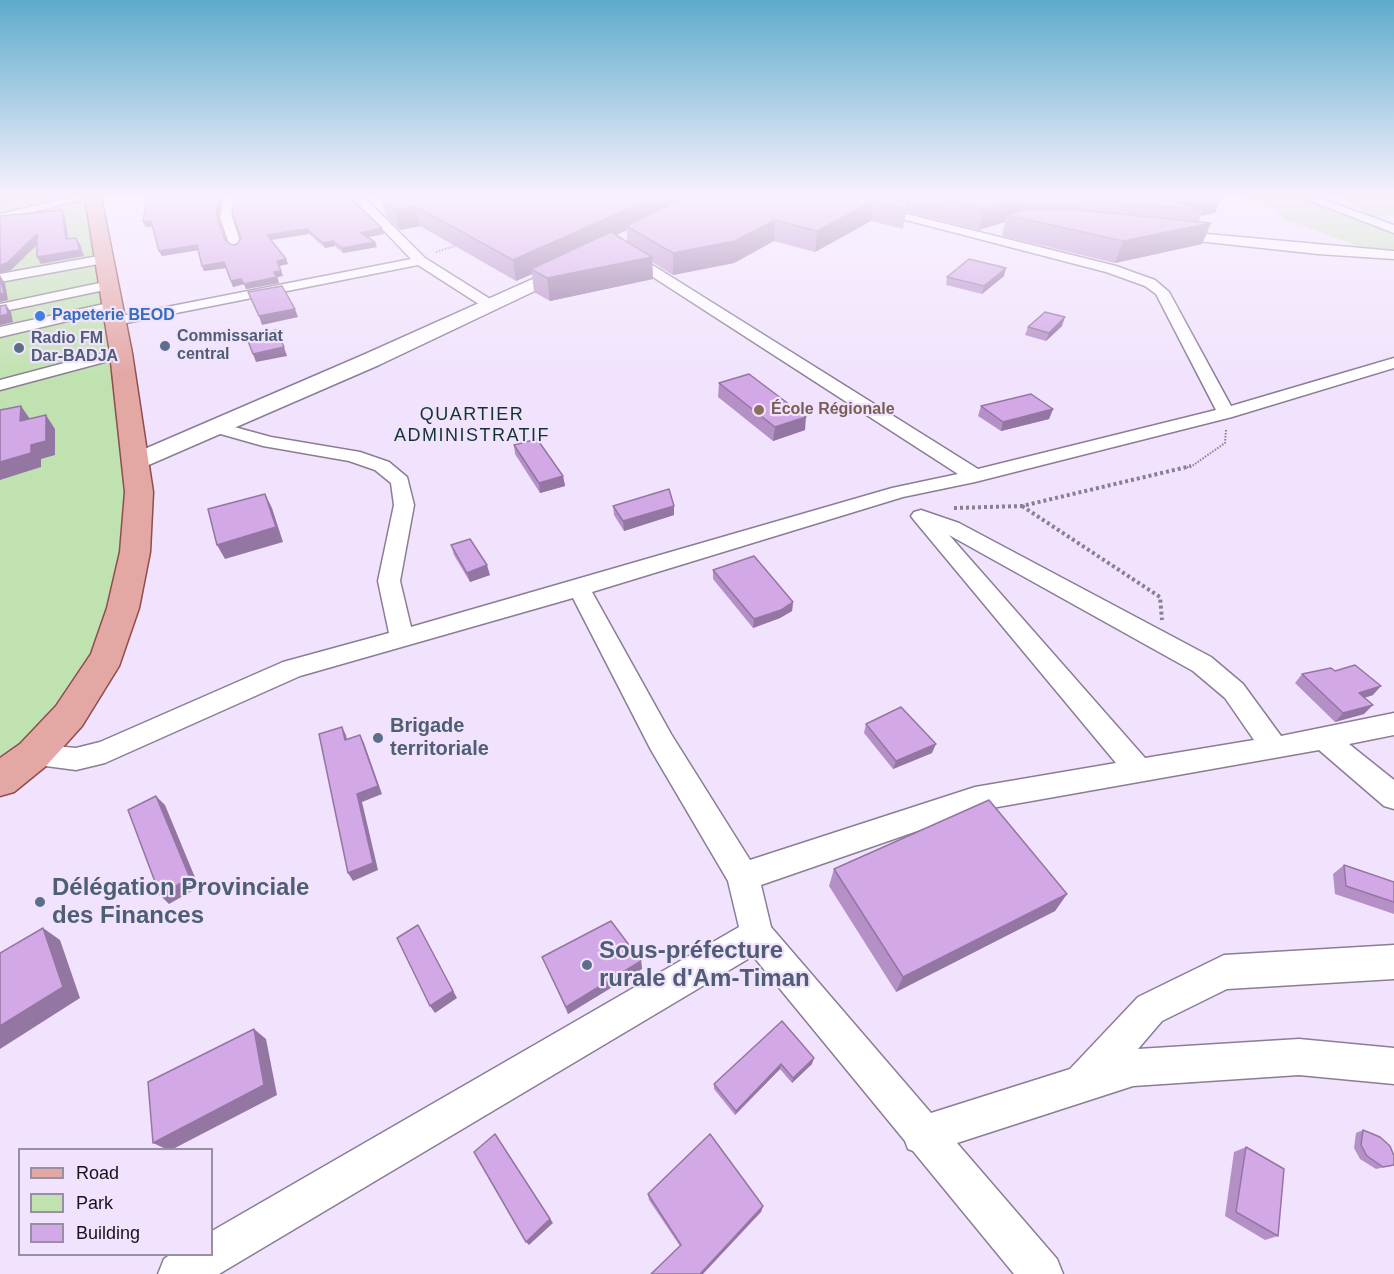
<!DOCTYPE html>
<html>
<head>
<meta charset="utf-8">
<style>
	body { margin:0 }
	#map { position:relative; width:1394px; height:1274px; overflow:hidden; background:#f1e3fd; font-family:Arial,sans-serif }
	canvas { display:block }
	.legend { position:absolute; left:18px; top:1148px; width:195px; height:108px; box-sizing:border-box; background:#f1e3fd; border:2px solid #998fa2; margin:0; padding:8px 10px; list-style:none; font-size:18px; color:#16121a }
	.legend li { display:flex; align-items:center; gap:12px; height:30px }
	.legend b { width:30px; border:2px solid #998fa2 }
</style>
</head>
<body>
<div id="map">
<canvas width="1394" height="1274"></canvas>
<ul class="legend">
<li><b style="height:8px;background:#e3a7a4"></b>Road</li>
<li><b style="height:16px;background:#c0e2b0"></b>Park</li>
<li><b style="height:16px;background:#d3a8e7"></b>Building</li>
</ul>
</div>
<script>
const c = document.querySelector('canvas').getContext('2d');
c.lineJoin = 'round';
function fill(path, color) { c.fillStyle = color; c.fill(path, 'evenodd'); }
const poly = rows => new Path2D(rows.map(r => 'M' + r).join(''));
function strokePath(path, color, width, dash) { c.strokeStyle = color; c.lineWidth = width; c.lineCap = dash ? 'butt' : 'round'; c.setLineDash(dash || []); c.stroke(path); }
function label(font, color, halo, rows, align = 'center') {
  c.font = font + ' Arial,sans-serif'; c.lineWidth = 4.5; c.setLineDash([]); c.textBaseline = 'middle'; c.strokeStyle = halo; c.fillStyle = color; for (const [text, x, y, turn = 0] of rows) {
    c.save(); c.translate(x, y); c.rotate((+turn || 0) * Math.PI / 180); c.textAlign = isNaN(turn) ? turn : align; if (halo) c.strokeText(text, 0, 0); c.fillText(text, 0, 0); c.restore();
  }
}
fill(poly([
	[0,197,93,197,135,552,69,716,0,776],
	[1239,197,1297,197,1394,233,1394,259,1286,220,1269,206],
	[1340,197,1394,197,1394,215,1375,218]
]), '#c0e2b0');
const street = poly([
	[71,197,93,197,0,220,0,214,71,197],
	[224,197,235,197,232,217,241,244,239,247,235,248,229,244,220,217,224,197],
	[352,197,364,197,425,258,495,302,495,308,485,308,418,265,116,325,109,321,116,317,411,259,352,197],
	[818,197,838,197,1116,266,1155,280,1169,292,1231,406,1394,358,1394,368,1232,417,975,482,903,497,592,592,671,734,750,860,975,787,1116,763,914,520,911,516,914,512,921,510,959,523,1211,657,1243,684,1281,736,1394,713,1394,735,1349,744,1394,780,1394,809,1384,806,1319,750,975,811,761,885,771,927,931,1113,1070,1069,1138,997,1224,955,1394,945,1394,979,1227,989,1162,1021,1138,1049,1299,1039,1394,1048,1394,1084,1299,1075,1133,1086,957,1143,1057,1259,1063,1274,1014,1274,913,1151,908,1149,905,1141,753,956,219,1274,158,1274,164,1259,171,1254,212,1254,212,1231,739,927,728,881,651,750,573,598,300,676,105,763,76,770,23,763,19,755,23,747,33,744,76,748,100,742,283,662,389,633,378,581,394,505,391,483,375,470,349,461,263,446,210,431,207,427,210,423,216,422,271,437,360,452,389,462,407,477,414,505,400,581,411,627,892,488,958,474,622,257,622,251,630,251,978,469,1216,410,1156,294,1145,286,1106,272,818,197],
	[949,535,1193,671,1225,698,1254,740,1145,758,949,535],
	[1300,197,1317,197,1394,225,1394,233,1300,197],
	[1174,231,1394,251,1394,259,1318,254,1170,238,1170,232,1174,231],
	[104,255,109,256,109,262,0,282,0,274,104,255],
	[109,281,114,282,114,288,0,312,0,304,109,281],
	[113,302,118,303,118,309,0,337,0,327,113,302],
	[121,348,127,350,129,353,127,356,0,390,0,380,121,348]
]);
const secondary = poly([
	[575,260,581,261,584,265,581,269,379,365,144,467,135,470,126,467,122,462,126,457,363,355,575,260]
]);
const primary = poly([
	[85,197,101,197,132,353,153,492,150,552,139,608,119,666,82,726,46,766,14,792,0,796,0,758,20,744,56,706,91,654,107,608,120,552,125,492,110,353,85,197]
]);
strokePath(street, '#8a7d94', 3);
strokePath(secondary, '#8a7d94', 3);
strokePath(primary, '#8f4d4d', 3);
strokePath(poly([
	[436,252,458,245],
	[1184,468,1192,466,1225,443,1226,430]
]), '#887f90', 2, [1.5, 1.5]);
strokePath(poly([
	[1022,506,1160,597,1162,620],
	[954,508,1022,506,1191,466]
]), '#887f90', 4, [3, 3]);
fill(street, '#fff');
fill(secondary, '#fff');
fill(primary, '#e3a7a4');
fill(poly([
	[381,197,1222,197,1215,213,1201,216,1198,222,1211,223,1202,244,1115,263,1002,236,1005,222,979,230,906,212,903,229,871,221,815,252,774,241,734,263,673,275,652,262,653,279,550,301,534,292,532,274,516,281,420,226,400,230,386,216],
	[627,230,627,242,617,235],
	[232,212,384,234,368,237,375,242,377,247,343,253,335,246,325,248,309,234,271,240,288,264,279,266,283,276,277,277,279,283,246,289,244,284,233,287,226,268,204,271,198,250,162,256,159,251,152,226,146,227,143,222,218,218,225,240,232,245,237,244,241,238],
	[1004,276,982,294,946,285,947,277],
	[1062,326,1046,341,1025,335,1028,327],
	[719,383,805,430,773,441,718,397],
	[981,406,1053,409,1049,419,1001,431,978,416],
	[514,445,563,476,565,486,540,493,515,454],
	[613,506,674,515,624,531,614,515],
	[451,545,490,575,470,582,454,555],
	[713,570,793,602,792,611,780,618,753,628,713,579],
	[1335,671,1373,695,1364,698,1364,714,1335,722,1295,683,1302,674],
	[866,724,932,753,893,769,864,733],
	[1344,865,1394,882,1394,914,1335,894,1333,874],
	[834,869,1067,894,1055,911,896,992,829,886],
	[542,957,641,961,642,969,568,1014],
	[782,1021,812,1064,792,1083,780,1069,735,1115,714,1089,714,1084],
	[1363,1130,1394,1165,1376,1169,1360,1159,1354,1148,1356,1133],
	[1246,1147,1278,1236,1265,1240,1225,1216,1234,1152],
	[648,1194,763,1206,761,1212,680,1246,649,1200]
]), '#b590c7');
fill(poly([
	[0,197,9,197,9,201,0,204],
	[220,197,223,197,218,218,216,213],
	[655,197,698,197,626,226,627,230,537,272,531,269,532,274,516,281,513,260],
	[1200,197,1222,197,1215,213,1201,216,1203,210,1178,202],
	[1025,198,1020,218,1007,215,1005,222,979,230,984,209],
	[874,201,871,221,815,252,817,231],
	[415,206,420,226,400,230,395,210],
	[62,210,65,216,69,246,66,239],
	[775,220,774,241,734,263,673,275,673,253],
	[151,221,153,226,146,227,143,222],
	[1211,223,1202,244,1115,263,1123,241],
	[382,228,384,234,363,238,361,233],
	[307,229,309,234,269,240,267,235],
	[37,234,41,241,11,270,0,273,0,265],
	[76,238,80,244,84,256,41,264,37,257],
	[333,241,335,246,325,248,323,243],
	[375,242,377,247,343,253,342,248],
	[197,245,199,250,162,256,159,251],
	[652,257,653,279,550,301,547,278],
	[286,259,288,264,279,266,277,261],
	[224,262,226,268,204,271,202,266],
	[1006,268,1004,276,982,294,984,286],
	[281,271,283,276,276,277,274,272],
	[0,276,5,283,8,300,0,302],
	[277,277,279,283,246,289,244,284],
	[241,279,244,284,233,287,231,281],
	[6,305,11,312,13,322,0,325,0,316],
	[295,309,298,317,262,325,259,316],
	[1065,317,1062,326,1046,341,1049,333],
	[284,347,287,356,256,362,253,354],
	[21,406,30,419,20,421],
	[1053,409,1049,419,1001,431,1003,422],
	[46,415,55,429,55,455,41,459,41,467,0,480,0,462,31,445],
	[806,417,805,430,773,441,775,427],
	[563,476,565,486,540,493,539,483],
	[265,494,272,508,283,542,225,559,217,545],
	[674,506,674,515,624,531,623,521],
	[487,565,490,575,470,582,467,573],
	[793,602,792,611,780,618,753,628,754,619],
	[1381,686,1373,695,1351,702,1359,693],
	[1373,705,1364,714,1335,722,1343,713],
	[342,727,346,735,349,749,345,740],
	[360,735,364,743,382,794,362,802,378,870,353,881,348,873,357,794],
	[936,744,932,753,893,769,896,761],
	[156,796,165,805,199,887,169,904,160,895],
	[1067,894,1055,911,896,992,903,977],
	[418,925,457,998,435,1013,430,1006],
	[43,928,60,940,80,998,0,1049,0,1026],
	[641,961,642,969,568,1014,566,1007],
	[254,1029,266,1039,277,1095,173,1149,166,1149,153,1143],
	[814,1058,812,1064,792,1083,793,1078],
	[781,1064,780,1069,735,1115,736,1111],
	[495,1134,553,1223,529,1245,526,1242],
	[763,1206,761,1212,703,1274,700,1274]
]), '#9476a2');
const building = poly([
	[147,197,220,197,216,213,225,240,232,245,237,244,241,238,232,212,235,197,349,197,382,228,361,233,375,242,342,248,333,241,323,243,307,229,267,235,286,259,277,261,281,271,274,272,277,277,244,284,241,279,231,281,224,262,202,266,197,245,159,251,151,221,143,222,147,197],
	[382,197,655,197,513,260,415,206,395,210,382,197],
	[686,197,885,197,908,203,906,209,874,201,817,231,775,220,735,241,673,253,626,226,686,197],
	[933,197,1201,197,1178,202,1203,210,1069,198,1025,198,984,209,933,197],
	[1027,209,1069,209,1211,223,1123,241,1007,215,1027,209],
	[62,210,66,239,76,238,80,250,37,257,37,234,7,263,0,265,0,216,62,210],
	[611,232,652,257,547,278,531,269,611,232],
	[969,259,1006,268,984,286,947,277,969,259],
	[0,276,4,293,0,294,0,276],
	[282,286,295,309,259,316,248,292,282,286],
	[6,305,8,314,0,316,0,306,6,305],
	[1045,312,1065,317,1049,333,1028,327,1045,312],
	[276,330,284,347,253,354,246,336,276,330],
	[749,374,806,417,775,427,719,383,749,374],
	[1031,394,1053,409,1003,422,981,406,1031,394],
	[21,406,20,421,46,415,46,441,31,445,31,453,0,462,0,410,21,406],
	[537,439,563,476,539,483,514,445,537,439],
	[669,489,674,506,623,521,613,506,669,489],
	[265,494,276,527,217,545,208,509,265,494],
	[470,539,487,565,467,573,451,545,470,539],
	[754,556,793,602,781,610,754,619,713,570,754,556],
	[1355,665,1381,686,1359,693,1373,705,1343,713,1302,674,1331,668,1335,671,1355,665],
	[901,707,936,744,896,761,866,724,901,707],
	[342,727,345,740,360,735,378,786,357,794,373,863,348,873,319,734,342,727],
	[156,796,190,878,160,895,128,810,156,796],
	[989,800,1067,894,903,977,834,869,989,800],
	[1344,865,1394,882,1394,902,1346,886,1344,865],
	[611,921,641,961,566,1007,542,957,611,921],
	[418,925,453,991,430,1006,397,938,418,925],
	[43,928,63,987,0,1026,0,953,43,928],
	[782,1021,814,1058,793,1078,781,1064,736,1111,714,1084,782,1021],
	[254,1029,264,1085,153,1143,148,1082,254,1029],
	[1363,1130,1380,1137,1390,1146,1394,1156,1394,1165,1383,1167,1367,1156,1361,1145,1363,1130],
	[495,1134,550,1219,526,1242,474,1152,495,1134],
	[710,1134,763,1206,700,1274,651,1274,681,1245,648,1194,710,1134],
	[1246,1147,1284,1169,1278,1236,1236,1212,1246,1147]
]);
fill(building, '#d3a8e7');
strokePath(building, '#9476a2', 1.5);
const sky = c.createLinearGradient(0, 0, 0, 376);
sky.addColorStop(0, '#5dabcc');
sky.addColorStop(0.52, '#f9f2fe');
sky.addColorStop(1, '#f9f2fe00');
c.fillStyle = sky;
c.fillRect(0, 0, 1394, 376);
for (const [x, y, r, color] of [
	[40,316,6,"#3f7fe0"],
	[165,346,6,"#5c6f8a"],
	[19,348,6,"#5c6f8a"],
	[759,410,6,"#8d6e63"],
	[378,738,6,"#5c6f8a"],
	[40,902,6,"#5c6f8a"],
	[587,965,6,"#5c6f8a"]
]) { const dot = new Path2D(); dot.arc(x, y, r, 0, 2 * Math.PI); c.fillStyle = color; c.fill(dot); strokePath(dot, '#f1e3fd', 2); }
label('bold 16px', '#366cbe', '#f1e3fd', [
	["Papeterie BEOD",52,316]
], 'left');
label('bold 16px', '#4e5e75', '#f1e3fd', [
	["Commissariat",177,337],
	["central",177,355],
	["Radio FM",31,339],
	["Dar-BADJA",31,357]
], 'left');
label('bold 16px', '#785e54', '#f1e3fd', [
	["École Régionale",771,410]
], 'left');
c.letterSpacing = '1.5px';
label('18px', '#123430', '#f1e3fd', [
	["QUARTIER",472,415],
	["ADMINISTRATIF",472,436]
]);
c.letterSpacing = '0px';
label('bold 20px', '#4e5e75', '#f1e3fd', [
	["Brigade",390,726],
	["territoriale",390,749]
], 'left');
label('bold 24px', '#4e5e75', '#f1e3fd', [
	["Délégation Provinciale",52,888],
	["des Finances",52,916],
	["Sous-préfecture",599,951],
	["rurale d'Am-Timan",599,979]
], 'left');
</script>
</body>
</html>
